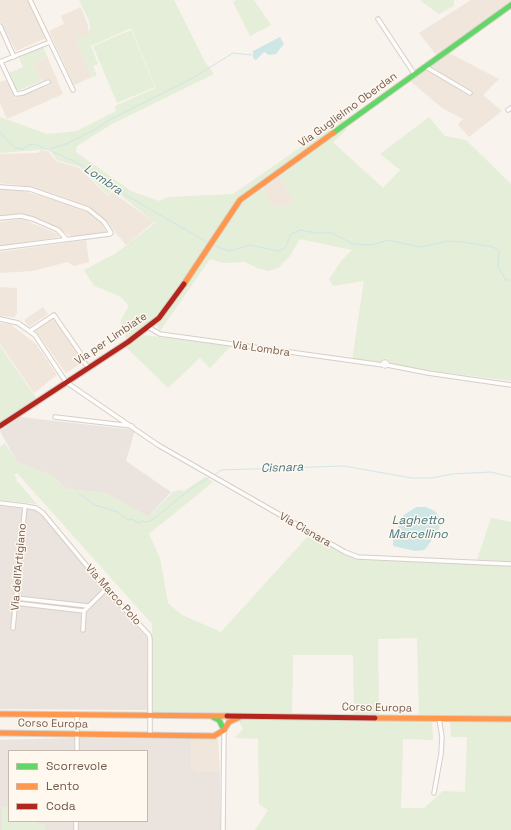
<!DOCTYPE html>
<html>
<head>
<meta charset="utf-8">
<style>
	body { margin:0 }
	#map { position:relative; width:511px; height:830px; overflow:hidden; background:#f8f3ed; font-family:"Space Grotesk",sans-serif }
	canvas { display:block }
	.legend { position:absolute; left:8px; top:750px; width:140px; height:72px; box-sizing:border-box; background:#fef8ef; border:1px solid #c7b9ae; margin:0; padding:5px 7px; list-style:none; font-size:12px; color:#755b4d }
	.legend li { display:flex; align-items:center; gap:8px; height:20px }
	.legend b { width:20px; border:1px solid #c7b9ae }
</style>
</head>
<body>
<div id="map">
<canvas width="511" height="830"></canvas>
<ul class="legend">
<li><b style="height:5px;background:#63d668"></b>Scorrevole</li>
<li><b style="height:5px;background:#ff974d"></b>Lento</li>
<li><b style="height:5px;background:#b3261e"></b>Coda</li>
</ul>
</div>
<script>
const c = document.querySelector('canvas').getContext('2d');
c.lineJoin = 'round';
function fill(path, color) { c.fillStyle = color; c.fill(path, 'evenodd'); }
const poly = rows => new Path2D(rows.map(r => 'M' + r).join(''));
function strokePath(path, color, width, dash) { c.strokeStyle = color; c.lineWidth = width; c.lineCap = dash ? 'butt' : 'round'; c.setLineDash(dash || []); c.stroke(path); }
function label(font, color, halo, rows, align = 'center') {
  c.font = font + ' "Space Grotesk",sans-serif'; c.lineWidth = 3; c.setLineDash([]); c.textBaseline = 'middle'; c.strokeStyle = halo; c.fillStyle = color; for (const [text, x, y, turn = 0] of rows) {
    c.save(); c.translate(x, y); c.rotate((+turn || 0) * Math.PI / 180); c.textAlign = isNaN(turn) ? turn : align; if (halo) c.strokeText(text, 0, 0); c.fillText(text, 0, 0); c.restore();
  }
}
fill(poly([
	[0,0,27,0,46,38,16,51,0,21],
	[471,0,511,0,511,3,437,56,419,33],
	[81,7,88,26,89,34,76,40,92,77,74,85,49,31,64,24,61,16],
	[449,53,499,79,483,95,502,111,469,137,458,125,463,119,442,108,410,81,426,69,470,96,473,92,432,69,431,66],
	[47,56,63,94,7,119,0,103,0,82,7,80,15,98,50,85,48,79,41,81,33,63],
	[41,150,48,151,56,161,79,168,108,196,112,192,154,222,126,245,104,219,88,207,45,192,18,185,0,183,0,154,38,153],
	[280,175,294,201,282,208,271,204,263,188],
	[16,189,60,201,86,211,102,224,106,232,73,237,35,217,22,214,0,216,0,190],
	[22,219,58,234,59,237,0,246,0,222],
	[86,240,89,262,74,266,67,262,33,271,0,273,0,252],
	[0,287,17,288,17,313,15,317,0,316],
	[43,307,48,314,29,327,24,320],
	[54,316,83,362,66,373,35,330],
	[0,323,10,324,36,344,57,375,34,393,0,344],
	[191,739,218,739,220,772,197,772,191,767]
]), '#f0e6db');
fill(poly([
	[20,417,135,430,126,461,171,492,148,517,106,493,67,489,51,475,17,462,0,431],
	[0,506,37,510,147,638,148,710,0,709],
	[81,738,191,739,191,767,197,772,220,772,220,830,0,830,0,740],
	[9,751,147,751,147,821,9,821]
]), '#eae3de');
fill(poly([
	[79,0,174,0,205,62,214,74,112,124,77,146,76,152,131,191,153,199,160,201,168,197,233,194,321,133,338,125,342,116,346,130,333,142,383,188,400,170,380,154,429,117,445,136,466,140,511,184,511,381,394,366,386,358,377,364,352,360,364,281,333,286,329,279,341,261,352,250,300,239,290,256,278,268,269,271,257,268,245,262,223,263,210,259,160,331,157,326,150,324,127,339,120,330,121,320,129,306,120,296,94,286,84,270,115,254,155,223,113,189,108,195,80,167,57,160,49,149,0,153,0,117,47,134,77,131,116,111,115,106,156,88,131,28,91,46,98,64,93,66,97,76,92,77,76,40,88,34,90,29,89,21],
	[280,175,294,201,282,208,271,204,263,188],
	[237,0,254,0,271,25,250,36,233,2],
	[419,0,454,0,454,6,439,14],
	[131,30,155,87,117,103,93,46],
	[43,46,47,56,33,63,41,81,20,90,16,89,9,73,23,67,19,58],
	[143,335,231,346,210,368,200,358,168,388,127,348,127,344],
	[0,346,37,399,0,425],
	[5,443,17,462,52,475,67,489,106,493,148,517,173,492,179,490,184,491,205,477,213,482,149,534,160,558,168,603,182,615,221,632,309,535,345,555,360,559,511,566,511,717,419,717,417,638,378,639,379,714,354,714,353,655,293,655,292,713,152,712,152,624,17,473,14,475,17,478,16,480,37,504,0,500,0,447],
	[491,518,511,522,511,562,477,560],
	[238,719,432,720,433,740,403,739,401,808,424,808,443,791,465,792,467,737,451,737,450,721,511,721,511,830,255,830,268,810,259,804,258,739,235,738,243,729],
	[2,807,9,807,9,821,38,821,38,824,45,824,45,830,2,830]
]), '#e5eed8');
fill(poly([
	[280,37,284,44,276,54,269,55,264,52,256,60,253,58,253,51],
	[416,507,426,507,435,511,441,519,439,529,427,547,424,550,415,551,393,546,393,539,404,515]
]), '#cfe6e7');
strokePath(poly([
	[0,132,15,148,23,149,29,145,35,144,78,163,103,182,207,242],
	[50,149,66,144,94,130,111,119,191,79,233,53,252,55],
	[213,245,229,251,250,245,278,251,285,248,291,234,300,230,316,233,332,233,353,244,371,245,388,240,420,247,449,241,463,242,493,247,499,251,498,267,506,280,511,280],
	[213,476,221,470,344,466,412,478,432,478,452,474,491,472,511,477],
	[77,493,95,505,118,512,128,520,132,519,139,523,142,521,147,522,152,520,192,488,210,477]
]), '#cfe6e7', 1);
const street = poly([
	[30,0,73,90],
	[378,19,415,75],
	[0,26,14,57],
	[0,62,50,42],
	[1,62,16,94,23,93,48,82],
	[426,67,470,93],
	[508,110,511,108],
	[0,187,30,189,88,209,104,222,111,233,110,234,0,248],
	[0,218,21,216,33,219,58,230,66,239],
	[0,319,18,323,35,335,66,382,158,445,345,552,358,557,511,564],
	[148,327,160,334,383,365],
	[30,331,54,315,83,357,83,361,88,367],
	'383 364a2 2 0 1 1 4 0a2 2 0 1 1-4 0Z',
	[387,365,428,373,511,385],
	[55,417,132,426],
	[0,503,25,506,36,508,43,513,106,589,149,635,150,639,150,734],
	[16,598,88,606],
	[15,603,84,611],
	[13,628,25,506],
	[83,630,84,611,106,589],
	[77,751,77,715],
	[434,793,441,754,442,737,439,718],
	[76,830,76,821],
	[223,830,224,730]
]);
const fast = poly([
	[333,133,511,5],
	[213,717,219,720,224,730]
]);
const slow = poly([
	[184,284,240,200,333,133],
	[0,714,227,716],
	[375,718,511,719],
	[0,733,214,736,224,730,229,722,240,717]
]);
const jam = poly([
	[0,426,128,342,159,318,184,284],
	[227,716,375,718]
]);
strokePath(street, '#d5cfc8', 5.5);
strokePath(fast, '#d7d0c9', 7);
strokePath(slow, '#d7d0c9', 7);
strokePath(jam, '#d7d0c9', 7);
strokePath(street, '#fefdfc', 3.5);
strokePath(fast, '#63d668', 5);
strokePath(slow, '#ff974d', 5);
strokePath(jam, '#b3261e', 5);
label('11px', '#755b4d', '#fef8ef', [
	["Via Guglielmo Oberdan",348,110,-36],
	["Via per Limbiate",111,339,-34],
	["Via Lombra",261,349,8],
	["Via Cisnara",305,530,30],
	["Via dell'Artigiano",19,567,-85],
	["Via Marco Polo",113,595,48],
	["Corso Europa",377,708,1],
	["Corso Europa",53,724,1]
]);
label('italic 12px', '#447781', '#fef8ef', [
	["Lombra",103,180,34],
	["Cisnara",282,468,-2],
	["Laghetto",418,521],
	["Marcellino",418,535]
]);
</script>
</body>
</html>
